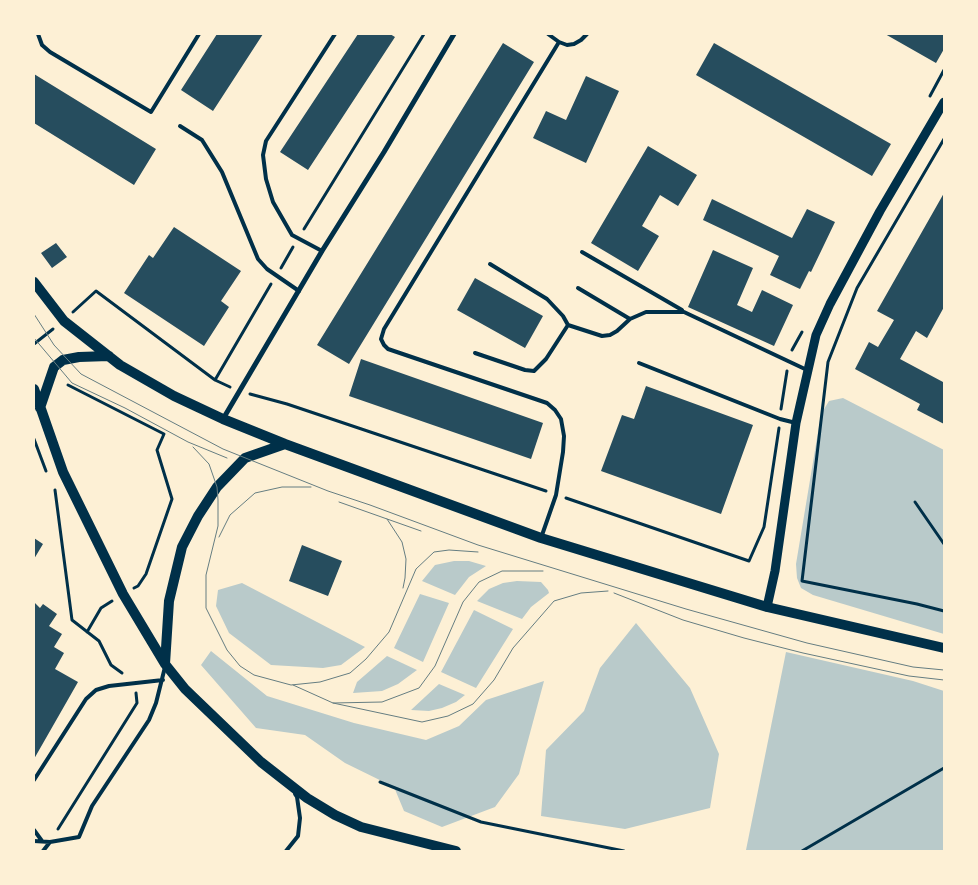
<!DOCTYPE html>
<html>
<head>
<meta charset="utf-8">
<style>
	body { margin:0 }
	#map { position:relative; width:978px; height:885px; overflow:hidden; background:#fdf0d5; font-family:"Source Sans 3",sans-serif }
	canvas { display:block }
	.frame { position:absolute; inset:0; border:35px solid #fdf0d5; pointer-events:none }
</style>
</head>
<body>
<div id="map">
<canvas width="978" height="885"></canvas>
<div class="frame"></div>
</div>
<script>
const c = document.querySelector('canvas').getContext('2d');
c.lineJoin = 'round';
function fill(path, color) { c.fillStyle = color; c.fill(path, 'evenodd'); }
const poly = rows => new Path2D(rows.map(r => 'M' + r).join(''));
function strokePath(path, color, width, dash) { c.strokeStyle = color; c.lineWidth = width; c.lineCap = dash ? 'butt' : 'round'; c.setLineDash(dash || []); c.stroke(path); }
fill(poly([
	[843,398,944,450,944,634,813,595,801,588,797,578,796,564,821,414,829,401],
	[454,561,469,561,486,566,469,577,455,595,422,581,435,565],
	[517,581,541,582,548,590,549,593,531,607,522,619,477,601,489,589,503,583],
	[242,583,365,647,341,665,323,668,271,665,229,633,216,606,218,590],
	[420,594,449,603,423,662,394,648],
	[474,610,513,629,476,688,441,672],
	[636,623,690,688,719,754,710,808,625,829,541,816,546,750,584,711,600,668],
	[211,651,267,696,354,723,426,740,459,726,486,700,544,681,519,774,495,807,442,827,404,811,394,787,345,763,305,735,256,728,201,665],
	[786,652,913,681,944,691,944,851,747,851,746,850],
	[387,656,417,670,398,684,382,691,353,693,357,682],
	[439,684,465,695,456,702,442,708,429,711,411,710]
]), '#b9caca');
fill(poly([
	[217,34,263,34,213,111,181,90],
	[358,34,390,34,395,37,308,170,280,152],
	[885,34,944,34,944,49,936,63],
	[503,43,534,62,349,364,317,345],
	[714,43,891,144,872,176,696,75],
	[34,74,156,149,134,185,34,123],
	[586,76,619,91,586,163,533,138,546,111,566,120],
	[648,146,697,175,678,206,660,195,642,226,659,236,638,271,591,243],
	[944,193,944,307,927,338,916,331,900,359,943,382,944,378,944,424,917,410,920,404,855,369,869,342,878,347,894,320,877,311],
	[712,199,792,238,807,209,835,222,811,272,809,271,800,289,770,275,779,256,703,220],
	[174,227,241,271,221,301,229,307,204,346,124,293,149,255,153,258],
	[56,243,67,257,52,268,41,253],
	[713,250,753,268,737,305,752,312,762,290,793,305,774,346,688,307],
	[475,278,543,316,525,348,457,310],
	[361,359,543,423,531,459,349,396],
	[646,386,753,425,721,514,601,471,622,415,634,419],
	[34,538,43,544,34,559],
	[302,545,342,561,328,596,289,581],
	[34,602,40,608,43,604,57,614,49,626,62,634,54,647,64,653,55,669,78,682,34,759]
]), '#264d5e');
strokePath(poly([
	[930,96,944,70],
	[944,139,857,288,828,362,802,581,917,604,944,611],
	[304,229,424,34],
	[281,268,293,247],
	[73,312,96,291,215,380,271,284],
	[34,344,53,329],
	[792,350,802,332],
	[215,380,230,387],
	[68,385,164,434,157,450,172,499,146,574,138,586,134,588],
	[250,394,287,404,546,491],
	[781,409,787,371],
	[34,439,46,471],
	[55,490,72,620,99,641,111,665,122,673],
	[566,498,749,561,764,527,779,428],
	[915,502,944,544],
	[87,632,101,608,112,601],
	[380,782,481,822,624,851],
	[58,829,137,703,136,693],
	[802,851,944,768]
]), '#003049', 3);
strokePath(poly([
	[38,34,42,45,50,52,151,112,199,34],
	[548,34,559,42,567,45,574,44,581,40,587,34],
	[180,126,202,140,222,172,258,259,267,269,299,291],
	[322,251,292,235,273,202,266,179,263,155,266,141,335,34],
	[582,252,682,310],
	[490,264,547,299,563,316,568,325,602,336,610,335,617,331,630,319],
	[578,288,630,319,646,312,684,312,807,370],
	[475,353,525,370,534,371,546,359,568,325],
	[639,363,780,419,796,423],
	[541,538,556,495,563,452,564,436,561,419,555,410,547,403,388,349,384,345,381,339,384,329,559,42],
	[34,780,86,699,96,690,109,686,163,680],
	[34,830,42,841],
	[34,841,50,842,79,837,92,806,149,720,156,703,165,667],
	[43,851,50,842],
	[286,851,298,836,300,818,297,797,295,794]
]), '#003049', 4);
strokePath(poly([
	[223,419,322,251,384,152,454,34]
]), '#003049', 5);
strokePath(poly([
	[767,607,775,571,796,423,816,335,830,304,880,211,944,102]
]), '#003049', 9);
strokePath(poly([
	[34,282,64,321,120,365,174,396,223,419,285,444,541,538,767,607,944,648],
	[34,389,63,472,123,594,165,664,185,689,261,762,307,798,335,815,361,827,456,851],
	[40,408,54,367,63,360,79,357,109,356],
	[165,664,169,601,182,547,198,516,217,487,245,458,285,444]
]), '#003049', 10);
strokePath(poly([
	[34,314,54,345,81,374,223,449,328,491,370,505,478,545,686,609,807,643,913,667,944,670],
	[34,338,72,383,125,408,188,442,227,458],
	[193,447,209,464,217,487,218,500,218,526,206,575,206,608,227,650,240,666,254,675,291,685,320,682,350,673,366,659,389,632,416,569,434,552,449,550,478,552],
	[339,502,421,531],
	[387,519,402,542,406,559,405,578,403,588],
	[219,537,230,515,255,493,282,487,311,487],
	[614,593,683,620,744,638,803,653,909,676,944,680],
	[293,685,333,703,382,702,419,688,435,666,463,602,479,582,502,571,543,571],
	[333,703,422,722,448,716,473,704,494,680,513,648,554,601,581,593,608,591]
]), '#657d81', 1);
</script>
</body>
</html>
